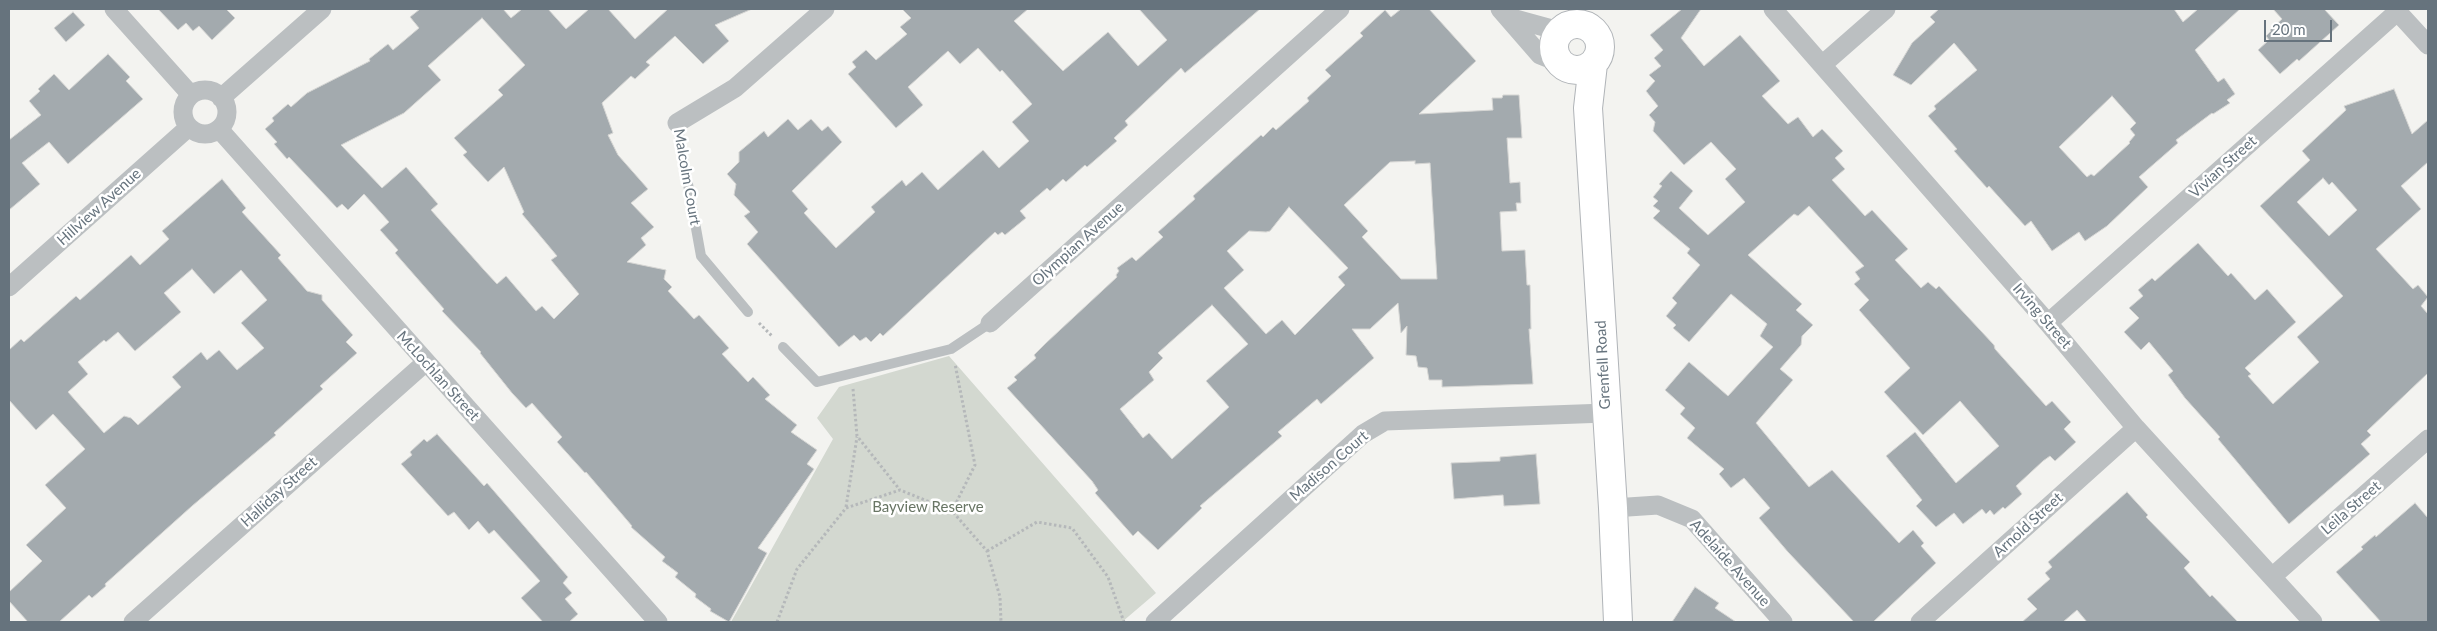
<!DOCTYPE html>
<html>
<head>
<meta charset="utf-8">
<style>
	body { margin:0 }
	#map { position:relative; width:2437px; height:631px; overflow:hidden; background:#f3f3f0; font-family:Lato,sans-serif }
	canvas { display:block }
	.frame { position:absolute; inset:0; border:10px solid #66737d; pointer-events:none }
	.scale { position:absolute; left:2264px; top:20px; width:68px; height:22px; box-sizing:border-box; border:2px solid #66737d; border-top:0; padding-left:6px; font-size:15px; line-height:18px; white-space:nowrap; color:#66737d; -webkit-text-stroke:4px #fff; paint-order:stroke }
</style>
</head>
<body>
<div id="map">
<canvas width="2437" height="631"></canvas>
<div class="frame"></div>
<div class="scale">20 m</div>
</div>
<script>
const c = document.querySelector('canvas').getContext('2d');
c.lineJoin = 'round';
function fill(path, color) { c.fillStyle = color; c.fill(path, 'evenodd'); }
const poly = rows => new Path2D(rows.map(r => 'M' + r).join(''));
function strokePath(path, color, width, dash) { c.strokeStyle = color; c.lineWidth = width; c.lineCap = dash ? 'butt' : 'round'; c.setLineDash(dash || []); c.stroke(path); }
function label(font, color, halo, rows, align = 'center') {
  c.font = font + ' Lato,sans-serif'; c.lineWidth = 5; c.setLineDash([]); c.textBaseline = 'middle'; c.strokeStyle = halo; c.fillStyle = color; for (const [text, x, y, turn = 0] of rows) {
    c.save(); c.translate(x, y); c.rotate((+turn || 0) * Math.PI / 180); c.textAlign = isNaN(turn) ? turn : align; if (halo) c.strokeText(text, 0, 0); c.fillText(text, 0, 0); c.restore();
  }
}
fill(poly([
	[949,356,1156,593,1122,622,731,622,833,439,817,418,839,387]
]), '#d3d8d0');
const building = poly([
	[158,9,226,9,235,18,212,40,199,26,193,31,186,23,178,30,158,9],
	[420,9,503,9,511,18,522,9,548,9,566,29,589,9,608,9,635,39,668,9,752,9,715,25,729,41,703,64,675,36,646,62,650,65,635,79,631,76,602,103,613,133,608,135,618,155,648,189,631,203,654,227,641,238,646,245,627,262,666,270,664,279,672,287,668,291,694,319,699,315,729,348,722,354,748,382,753,377,770,395,765,399,797,425,791,432,817,450,807,464,814,469,758,548,767,553,729,622,710,611,711,609,695,597,696,594,675,577,678,573,662,561,665,557,631,527,632,526,586,472,585,473,557,442,562,437,532,403,526,408,512,393,480,353,481,352,442,311,444,309,395,253,398,250,380,230,389,222,364,194,348,210,342,204,337,208,289,157,287,159,274,144,277,142,265,129,274,121,272,118,288,104,291,107,307,93,370,61,369,59,388,44,393,50,419,28,410,17,420,9],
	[482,18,525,65,498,90,503,95,454,138,467,152,463,155,488,182,504,167,524,212,522,214,557,256,551,260,579,294,554,319,542,306,536,311,506,276,497,284,484,270,431,210,438,204,406,167,382,188,341,145,404,113,441,80,428,66,482,18],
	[902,9,1028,9,1014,21,1063,71,1108,32,1138,66,1167,40,1139,9,1260,9,1185,73,1181,68,1125,121,1128,125,1114,138,1117,141,1087,167,1085,165,1066,182,1063,179,1050,191,1047,188,1020,211,1026,218,1005,235,1002,232,998,235,995,232,883,336,880,333,871,342,866,337,860,341,854,335,839,347,747,244,758,232,744,216,750,212,734,195,736,184,727,174,739,162,739,152,764,131,768,137,788,119,798,130,811,119,822,131,828,126,842,142,792,191,808,209,804,213,836,248,875,212,871,207,902,180,906,186,922,172,938,190,983,150,999,168,1029,141,1012,122,1032,104,1002,70,1000,72,978,48,960,64,948,51,908,87,923,105,896,128,848,74,856,67,852,62,866,50,876,60,907,34,900,27,911,18,902,9],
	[1401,9,1429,9,1476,61,1419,114,1493,110,1492,98,1502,98,1503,95,1519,95,1522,138,1507,138,1510,183,1520,182,1521,203,1516,203,1517,211,1500,212,1502,251,1525,250,1527,285,1530,285,1531,329,1529,329,1533,384,1442,387,1442,380,1429,380,1427,368,1418,367,1416,356,1406,355,1407,326,1401,333,1398,303,1370,329,1352,329,1374,358,1321,404,1317,399,1278,432,1282,436,1200,506,1202,508,1158,550,1138,531,1133,536,1095,493,1098,490,1092,481,1007,388,1017,380,1014,377,1036,358,1034,355,1046,343,1117,277,1116,275,1119,271,1117,268,1132,257,1136,261,1163,237,1158,232,1195,199,1193,196,1261,135,1263,137,1273,127,1276,130,1309,101,1307,98,1331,76,1325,70,1363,36,1360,33,1385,10,1391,17,1401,9],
	[1415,161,1415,164,1430,163,1437,279,1401,279,1362,237,1368,231,1344,205,1390,162,1415,161],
	[1289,207,1348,268,1338,277,1345,285,1295,335,1282,320,1266,334,1224,288,1244,270,1227,251,1249,231,1266,232,1270,231,1289,207],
	[1212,305,1248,344,1206,381,1229,407,1172,459,1149,433,1143,438,1120,409,1154,380,1149,372,1163,358,1158,353,1212,305],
	[1682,9,1701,9,1681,38,1704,66,1740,35,1780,81,1762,96,1788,124,1798,117,1813,137,1822,129,1843,151,1835,158,1845,169,1832,180,1865,216,1872,210,1908,249,1895,260,1921,288,1928,282,1936,289,1939,286,1994,345,1995,349,2046,406,2052,401,2071,422,2064,429,2076,442,2055,461,2050,456,2043,461,2016,486,2022,494,2005,509,2003,507,1994,515,1990,510,1986,514,1982,509,1963,524,1954,513,1936,527,1916,506,1922,500,1886,456,1915,432,1956,483,1999,446,1960,401,1923,435,1884,392,1910,368,1859,310,1869,300,1854,284,1860,279,1855,272,1864,266,1809,206,1798,216,1794,214,1748,255,1802,304,1796,310,1813,325,1802,336,1801,345,1780,369,1793,380,1756,423,1809,487,1832,470,1899,543,1913,530,1924,543,1921,546,1936,563,1873,622,1854,622,1788,552,1759,518,1770,508,1744,478,1731,488,1719,474,1724,469,1687,438,1695,428,1680,414,1685,408,1665,390,1689,362,1728,396,1773,347,1760,336,1767,324,1731,294,1689,342,1673,328,1676,325,1666,316,1677,303,1672,298,1700,265,1687,253,1690,249,1653,218,1660,211,1653,206,1658,201,1653,197,1662,186,1659,184,1671,171,1693,191,1679,208,1708,235,1745,202,1725,179,1736,169,1711,142,1684,165,1653,131,1655,122,1649,115,1658,106,1646,91,1655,81,1649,75,1661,66,1654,58,1663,50,1650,35,1682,9],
	[1939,9,2174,9,2183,22,2198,9,2240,9,2195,50,2218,82,2224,78,2235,94,2227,100,2230,103,2213,114,2212,113,2176,140,2178,143,2139,177,2148,187,2107,226,2085,241,2079,232,2052,251,2031,221,2025,226,1989,186,1987,188,1954,151,1957,149,1928,116,1936,109,1934,106,1977,70,1954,43,1911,85,1893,75,1912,43,1935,22,1930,17,1939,9],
	[2112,96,2136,123,2130,129,2135,135,2129,142,2130,143,2094,176,2091,174,2087,177,2059,147,2112,96],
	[2273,9,2324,9,2339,25,2299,61,2297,59,2280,74,2258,50,2269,40,2266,36,2271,31,2270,30,2282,19,2273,9],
	[73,12,85,25,66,42,54,28,73,12],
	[108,54,130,77,126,81,143,99,68,164,49,142,22,163,40,184,9,210,9,140,41,115,29,101,40,91,38,89,54,74,69,90,108,54],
	[2394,89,2412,134,2428,120,2428,162,2401,186,2421,209,2376,249,2413,289,2418,285,2428,297,2421,306,2428,314,2428,373,2367,431,2371,435,2361,444,2370,454,2289,524,2218,439,2220,437,2185,398,2168,375,2173,371,2149,342,2141,350,2124,332,2139,318,2129,308,2143,296,2138,290,2152,278,2155,281,2198,243,2228,276,2231,273,2255,300,2267,289,2296,322,2245,368,2251,374,2248,376,2273,404,2319,362,2297,337,2343,296,2260,206,2310,160,2302,151,2346,110,2344,106,2394,89],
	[2323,178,2329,185,2332,182,2357,210,2329,236,2297,202,2323,178],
	[222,179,246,208,242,212,281,255,278,258,307,291,322,295,322,300,353,335,346,342,357,353,320,386,323,389,274,433,276,435,192,506,105,584,106,586,92,598,89,595,59,622,28,622,9,601,9,592,42,561,26,545,66,508,45,485,85,449,53,414,36,430,9,400,9,350,21,339,24,342,76,296,80,300,131,255,140,265,169,239,162,231,222,179],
	[192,269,214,294,241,270,267,300,241,323,264,348,237,370,219,350,207,360,201,352,172,377,181,387,138,425,131,418,124,416,104,433,68,392,88,374,78,362,104,340,106,342,118,332,135,351,181,312,164,293,192,269],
	[437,434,484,486,487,483,568,577,563,583,572,593,565,599,578,614,569,622,543,622,521,598,540,581,494,530,489,534,478,521,469,530,454,512,448,516,401,464,412,455,410,452,424,439,427,442,437,434],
	[1536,454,1540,504,1504,506,1503,495,1454,499,1451,463,1500,461,1500,457,1536,454],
	[2127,492,2148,515,2146,517,2190,562,2184,568,2210,597,2212,595,2238,622,2087,622,2077,610,2063,622,2022,622,2037,609,2027,599,2050,579,2045,573,2052,567,2048,562,2127,492],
	[2415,503,2428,518,2428,622,2381,622,2336,572,2363,549,2361,547,2375,535,2376,537,2415,503],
	[1695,587,1719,603,1715,608,1736,622,1672,622,1695,587]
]);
fill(building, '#a3aaae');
strokePath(building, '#d5d5d3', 1);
const secondary = poly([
	'1554 47a23 23 0 1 1 46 0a23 23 0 1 1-46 0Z',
	[1593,64,1588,108,1613,508,1618,622]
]);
strokePath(secondary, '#b0b4b8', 30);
strokePath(poly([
	[759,323,772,336],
	[853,389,857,436,900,490],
	[846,507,857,437],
	[952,511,975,465,955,364],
	[987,551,1037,522,1072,528,1108,577,1124,622],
	[777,622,797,569,846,508,900,490,952,511,987,551,1000,597,1001,622]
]), '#b5b8ba', 3, [2.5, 2.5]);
strokePath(poly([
	[677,123,701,256,748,312],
	[783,347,817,382,951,349,990,323]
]), '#bbbfc1', 10);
strokePath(poly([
	[114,9,191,95],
	[1500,9,1540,55,1560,63],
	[1773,9,2048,323,2136,428,2313,622],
	[2395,9,2428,45],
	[1508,17,1559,31],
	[1822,65,1886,9],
	'183 112a22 22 0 1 1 44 0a22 22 0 1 1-44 0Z',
	[221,98,322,9],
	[677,123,735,88,825,9],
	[219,129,658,622],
	[9,287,189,127],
	[990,323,1340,9],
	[2048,323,2397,12],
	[1613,508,1658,505,1692,519,1783,622],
	[2273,576,2428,439],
	[133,622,426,362],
	[1155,622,1363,434,1385,421,1606,413],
	[1920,622,2136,428]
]), '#bbbfc1', 19);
strokePath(secondary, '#fff', 28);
label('15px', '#66737d', '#fff', [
	["Vivian Street",2223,167,-42],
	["Malcolm Court",687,177,80],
	["Hillview Avenue",99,207,-42],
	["Olympian Avenue",1078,244,-42],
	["Irving Street",2042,316,49],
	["Grenfell Road",1603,365,-93],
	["McLochlan Street",438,376,48],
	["Madison Court",1329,466,-41],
	["Halliday Street",279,492,-42],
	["Leila Street",2351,508,-41],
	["Arnold Street",2028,525,-42],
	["Adelaide Avenue",1730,563,48]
]);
label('15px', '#687564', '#fff', [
	["Bayview Reserve",928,507]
]);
</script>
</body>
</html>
